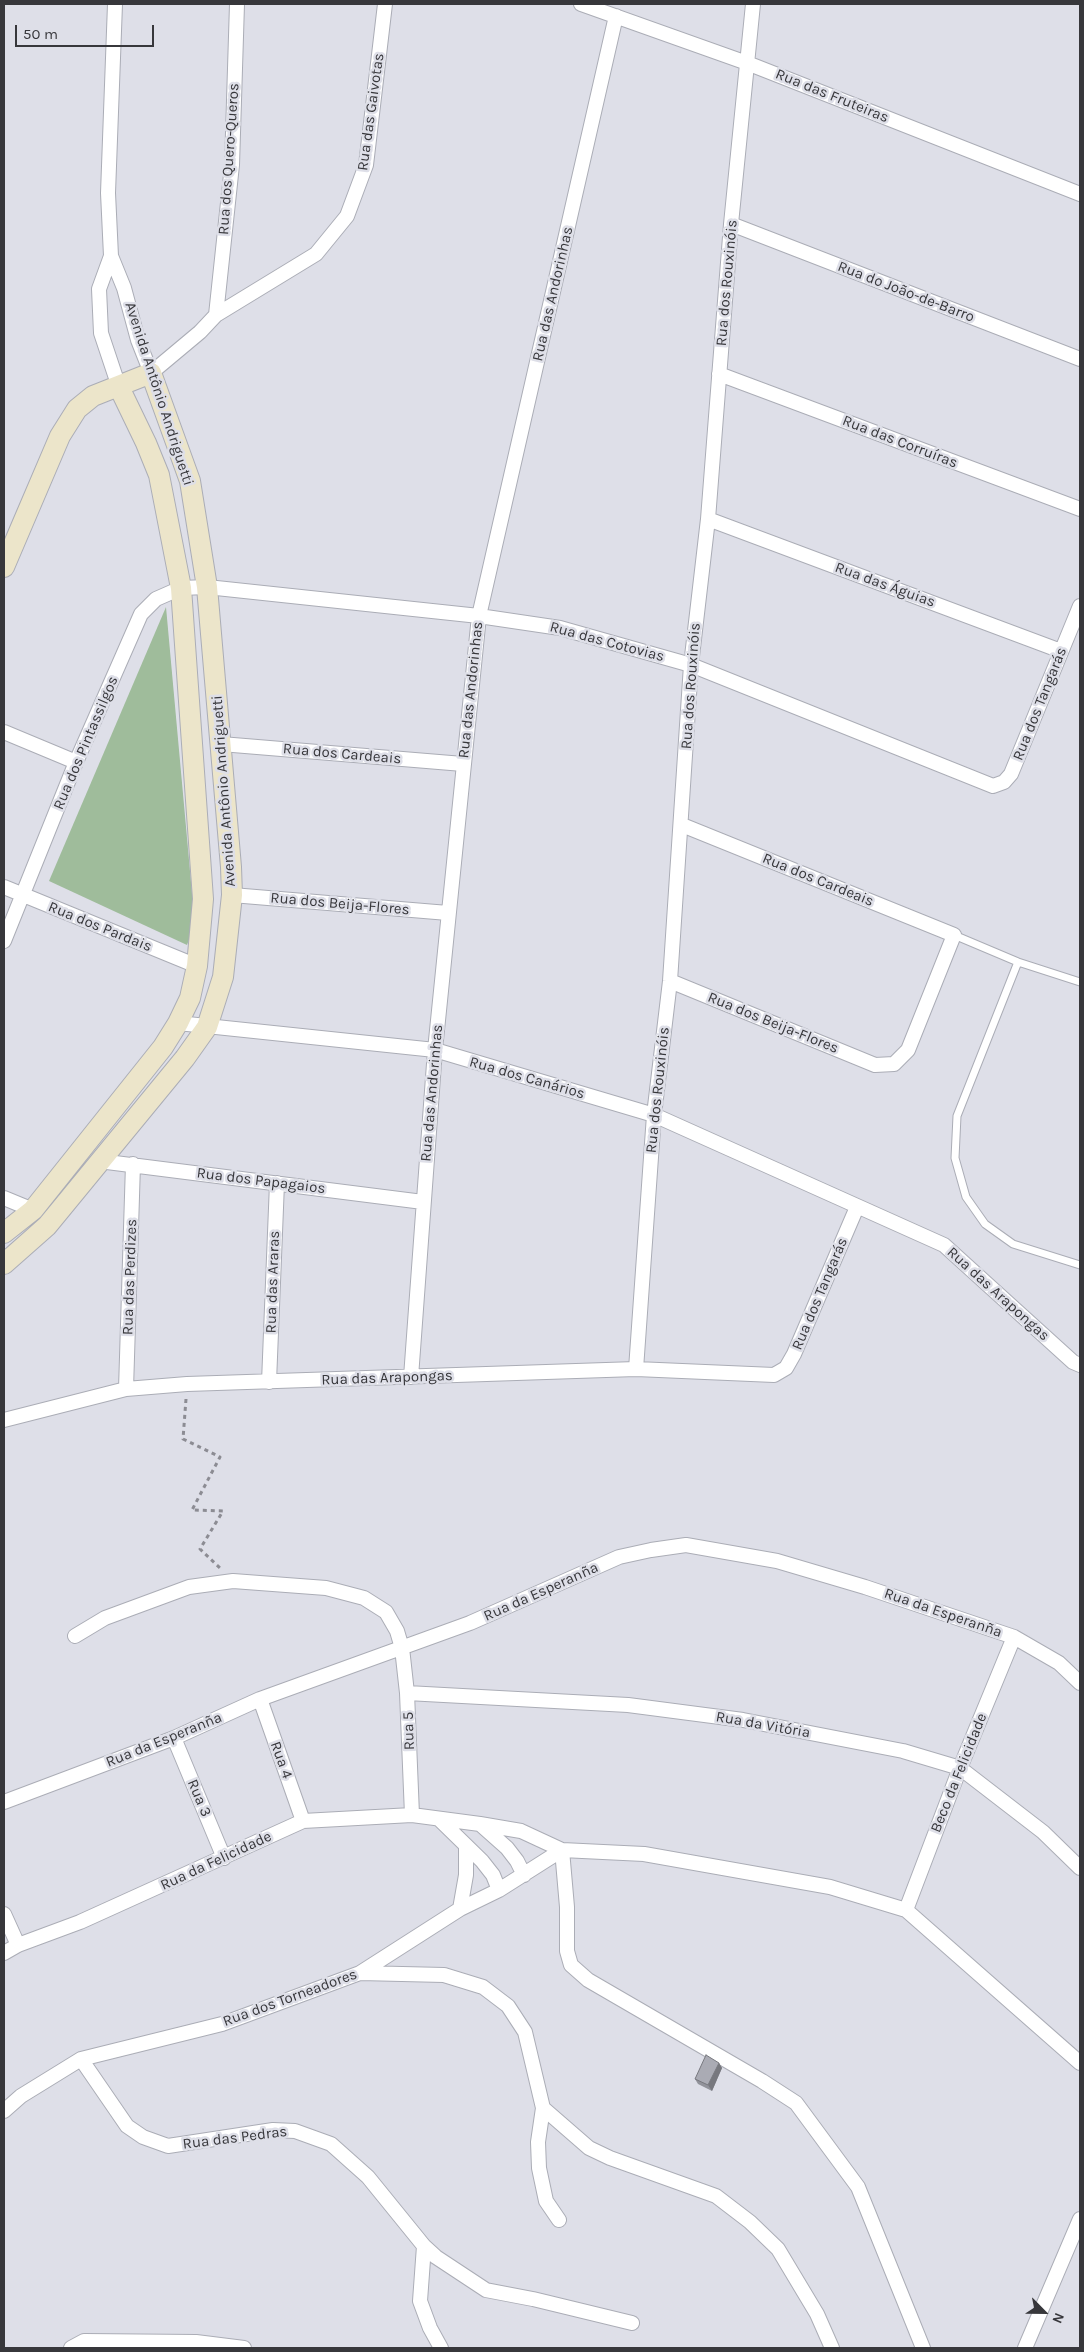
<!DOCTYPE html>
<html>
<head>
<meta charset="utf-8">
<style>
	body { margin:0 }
	#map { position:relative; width:1084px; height:2352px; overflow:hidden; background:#dedfe8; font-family:Karla,sans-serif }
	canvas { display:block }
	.frame { position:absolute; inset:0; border:5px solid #37373b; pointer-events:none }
	.north { position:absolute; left:1019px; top:2287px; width:50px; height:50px; -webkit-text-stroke:4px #dedfe8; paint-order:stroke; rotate:113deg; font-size:14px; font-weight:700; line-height:20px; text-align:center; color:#37373b }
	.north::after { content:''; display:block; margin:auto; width:18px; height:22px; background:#37373b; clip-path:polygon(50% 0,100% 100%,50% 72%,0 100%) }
	.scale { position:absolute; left:15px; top:25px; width:139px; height:22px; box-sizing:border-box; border:2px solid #37373b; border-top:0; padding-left:6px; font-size:15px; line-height:18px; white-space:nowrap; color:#37373b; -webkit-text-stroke:4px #dedfe8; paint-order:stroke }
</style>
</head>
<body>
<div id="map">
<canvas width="1084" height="2352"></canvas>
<div class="frame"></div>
<div class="north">N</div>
<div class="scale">50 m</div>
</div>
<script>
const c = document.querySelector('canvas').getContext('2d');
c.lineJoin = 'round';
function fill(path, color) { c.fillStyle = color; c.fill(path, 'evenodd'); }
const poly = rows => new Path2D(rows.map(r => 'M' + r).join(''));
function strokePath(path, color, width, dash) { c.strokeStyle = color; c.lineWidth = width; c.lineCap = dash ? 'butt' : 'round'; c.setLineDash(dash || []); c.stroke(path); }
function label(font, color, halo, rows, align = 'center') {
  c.font = font + ' Karla,sans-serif'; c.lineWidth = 5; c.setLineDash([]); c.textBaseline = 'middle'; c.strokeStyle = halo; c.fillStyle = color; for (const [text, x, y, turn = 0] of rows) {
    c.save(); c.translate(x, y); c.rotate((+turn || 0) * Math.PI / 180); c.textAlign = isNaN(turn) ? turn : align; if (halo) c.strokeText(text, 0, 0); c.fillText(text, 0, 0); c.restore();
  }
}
fill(poly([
	[166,607,194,915,191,934,187,945,49,881]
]), '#9fbc9b');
const lane = poly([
	[954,935,1018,962,1080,982],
	[1018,962,957,1116,955,1158,966,1197,985,1224,1013,1244,1080,1265]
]);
const street = poly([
	[115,4,108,193,111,256,124,288,138,340,151,373,200,332,216,315,316,254,347,216,366,165,385,4],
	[581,4,747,63,1080,194],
	[731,224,1080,359],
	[111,256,99,289,101,333,119,387],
	[216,315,232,165,237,4],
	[719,374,1080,509],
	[708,519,1061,651],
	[4,732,76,762],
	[221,744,463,764],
	[4,887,197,966],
	[232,895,448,913],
	[4,941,76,762,141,614,156,599,181,588,207,587,479,616,560,628,691,665,993,786,1004,782,1011,774,1080,606],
	[670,981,875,1065,894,1064,908,1050,954,935,682,825],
	[178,1023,435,1050,654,1115,944,1245,1073,1362,1080,1365],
	[99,1161,423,1202],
	[4,1198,33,1210],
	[636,1369,654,1115,670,981,691,665,708,519,731,224,753,4],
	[411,1377,435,1050,479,616,616,16],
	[269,1382,277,1183],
	[126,1389,133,1164],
	[4,1420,126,1389,187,1384,636,1369,774,1375,786,1368,794,1354,857,1207],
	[75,1636,105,1618,189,1587,233,1581,326,1588,364,1598,386,1612,397,1631,402,1648,407,1693,412,1815],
	[407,1693,628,1705,743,1720,903,1751,960,1768,1043,1832,1080,1868],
	[260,1699,303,1821],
	[174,1738,224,1858],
	[4,1802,174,1738,260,1699,470,1623,619,1557,651,1550,686,1545,777,1561,865,1587,1014,1637,1059,1663,1080,1683],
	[439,1819,482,1861,493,1875,499,1890],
	[480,1824,521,1831,562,1850,644,1854,830,1887,906,1910,1080,2063],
	[562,1850,567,1907,567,1951,571,1965,588,1980,762,2081,796,2103,858,2187,923,2348],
	[460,1909,466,1875,466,1847],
	[906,1910,960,1768,1014,1637],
	[4,1914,18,1945],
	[4,1953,18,1945,80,1922,303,1821,412,1815,480,1824,507,1848,517,1861,524,1875],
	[360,1973,444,1975,483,1987,508,2006,525,2032,543,2108,538,2142,539,2168,546,2201,559,2220],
	[81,2059,127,2126,143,2137,168,2146,273,2130,295,2131,331,2144,368,2177,424,2246,420,2301,430,2328,441,2348],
	[543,2108,589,2148,610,2158,716,2196,750,2222,778,2249,817,2314,832,2348],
	[4,2111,21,2096,81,2059,222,2024,360,1973,460,1909,499,1890,562,1850],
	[424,2246,436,2257,486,2290,533,2299,632,2323],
	[71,2348,84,2341,196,2342,244,2348],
	[1025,2348,1080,2219]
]);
const secondary = poly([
	[4,567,60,436,77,409,93,396,151,373,190,481,207,587,231,867,232,895,223,977,207,1027,185,1058,47,1226,4,1264],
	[4,1233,33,1210,163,1047,178,1023,190,998,197,966,203,899,181,588,159,475,146,443,119,387]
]);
strokePath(lane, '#abadb6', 9);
strokePath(street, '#abadb6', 16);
strokePath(secondary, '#abadb6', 22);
strokePath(poly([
	[186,1399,183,1439,220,1457,192,1510,223,1511,200,1549,220,1568]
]), '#8c8c93', 3, [4, 4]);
strokePath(lane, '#fff', 7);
strokePath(street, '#fff', 14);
strokePath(secondary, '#ece5ca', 20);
fill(poly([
	[719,2063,722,2068,712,2091,698,2084,695,2079]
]), '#92939b');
fill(poly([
	[719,2063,722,2068,712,2091,708,2085]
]), '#77787e');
const building = poly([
	[706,2055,719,2063,708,2085,695,2079,706,2055]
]);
fill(building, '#aaabb4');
strokePath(building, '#77787e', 1);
label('15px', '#37373b', '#dedfe8', [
	["Rua das Fruteiras",832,96,22],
	["Rua das Gaivotas",371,112,-82],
	["Rua dos Quero-Queros",229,159,-86],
	["Rua dos Rouxinóis",727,283,-85],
	["Rua do João-de-Barro",906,292,21],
	["Rua das Andorinhas",553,294,-77],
	["Avenida Antônio Andriguetti",159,394,72],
	["Rua das Corruíras",900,442,21],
	["Rua das Águias",885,585,20],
	["Rua das Cotovias",607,642,15],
	["Rua dos Rouxinóis",691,686,-86],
	["Rua das Andorinhas",471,690,-84],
	["Rua dos Tangarás",1040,704,-68],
	["Rua dos Pintassilgos",86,743,-67],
	["Rua dos Cardeais",342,754,5],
	["Avenida Antônio Andriguetti",224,791,-94],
	["Rua dos Cardeais",818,880,22],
	["Rua dos Beija-Flores",340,904,5],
	["Rua dos Pardais",100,927,22],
	["Rua dos Beija-Flores",773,1023,22],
	["Rua dos Canários",527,1078,16],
	["Rua dos Rouxinóis",658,1090,-84],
	["Rua das Andorinhas",432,1093,-85],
	["Rua dos Papagaios",261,1181,7],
	["Rua das Perdizes",130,1277,-88],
	["Rua das Araras",273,1282,-88],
	["Rua dos Tangarás",820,1294,-67],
	["Rua das Arapongas",998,1294,42],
	["Rua das Arapongas",387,1378,-2],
	["Rua da Esperanña",541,1592,-24],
	["Rua da Esperanña",943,1613,19],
	["Rua da Vitória",763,1725,10],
	["Rua 5",409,1731,-92],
	["Rua da Esperanña",164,1740,-22],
	["Rua 4",281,1760,70],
	["Beco da Felicidade",959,1773,-68],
	["Rua 3",199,1798,67],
	["Rua da Felicidade",216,1861,-25],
	["Rua dos Torneadores",290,1998,-20],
	["Rua das Pedras",235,2138,-7]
]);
</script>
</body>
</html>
